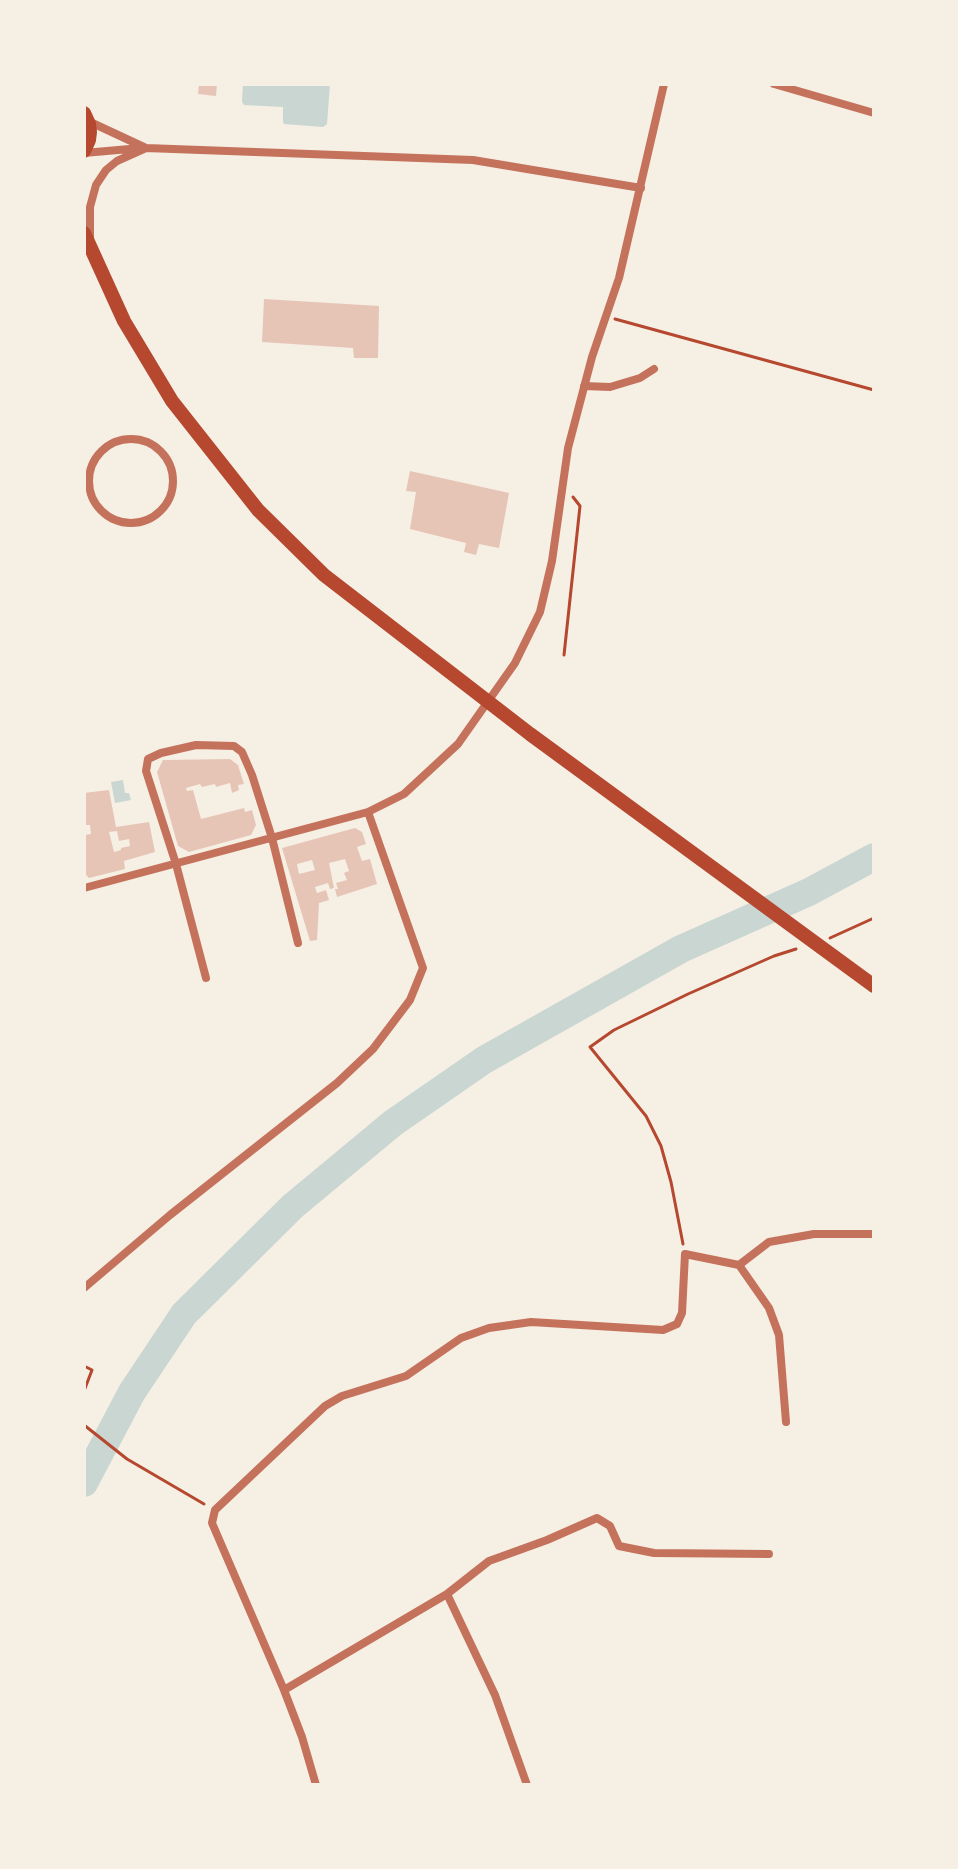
<!DOCTYPE html>
<html>
<head>
<meta charset="utf-8">
<style>
	body { margin:0 }
	#map { position:relative; width:958px; height:1869px; overflow:hidden; background:#f6efe4; font-family:Raleway,sans-serif }
	canvas { display:block }
	.frame { position:absolute; inset:0; border:86px solid #f6efe4; pointer-events:none }
</style>
</head>
<body>
<div id="map">
<canvas width="958" height="1869"></canvas>
<div class="frame"></div>
</div>
<script>
const c = document.querySelector('canvas').getContext('2d');
c.lineJoin = 'round';
function fill(path, color) { c.fillStyle = color; c.fill(path, 'evenodd'); }
const poly = rows => new Path2D(rows.map(r => 'M' + r).join(''));
function strokePath(path, color, width, dash) { c.strokeStyle = color; c.lineWidth = width; c.lineCap = dash ? 'butt' : 'round'; c.setLineDash(dash || []); c.stroke(path); }
fill(poly([
	[243,84,330,84,327,124,323,127,284,124,283,122,283,107,244,105,242,102],
	[123,780,125,793,129,793,131,800,115,803,111,782]
]), '#c9d6d2');
strokePath(poly([
	[84,1483,132,1392,184,1314,293,1206,393,1123,484,1060,681,949,809,892,874,857]
]), '#c9d6d2', 28);
fill(poly([
	[199,84,217,84,216,96,198,94],
	[264,299,379,306,378,358,354,358,353,348,262,342],
	[410,471,509,493,499,548,479,544,476,555,464,552,466,543,410,529,416,492,406,491],
	[230,759,238,765,244,784,238,785,239,790,232,793,230,783,216,787,215,784,202,787,200,784,186,788,187,791,193,790,201,819,244,808,245,812,252,810,256,825,251,835,189,852,178,846,157,772,163,760],
	[109,790,116,827,149,822,155,852,124,861,125,869,89,878,86,875,84,864,84,835,91,834,90,825,84,825,84,793],
	[117,831,119,841,129,839,130,846,121,848,121,850,114,852,109,832],
	[355,828,362,832,366,844,357,847,362,861,370,859,377,884,337,897,335,889,338,889,336,883,347,880,344,873,349,871,345,859,329,863,334,888,330,889,328,883,315,887,317,893,326,890,329,900,319,903,317,940,310,941,282,848],
	[312,860,315,870,299,874,297,864]
]), '#e6c5b7');
strokePath(poly([
	[615,319,874,390],
	[564,655,580,506,573,497],
	[830,938,874,918],
	[683,1244,671,1182,661,1146,646,1116,590,1047,614,1030,688,994,774,956,796,949],
	[84,1366,92,1370,84,1391],
	[84,1425,127,1459,204,1504]
]), '#b5482f', 3);
strokePath(poly([
	[774,84,874,113],
	[88,121,146,148,473,160,641,188],
	[84,153,141,148],
	[90,239,90,207,96,185,106,170,117,161,146,148],
	[584,386,610,387,640,378,654,369],
	'89 481a42 42 0 1 1 84 0a42 42 0 1 1-84 0Z',
	[84,888,368,812,404,794,458,744,515,663,540,612,552,561,568,448,592,357,619,278,664,84],
	[206,978,176,864,146,771,148,759,161,753,196,745,234,746,242,752,252,775,272,838,298,943],
	[739,1265,769,1308,779,1335,786,1422],
	[84,1288,170,1215,337,1083,373,1049,410,1000,423,968,368,812],
	[447,1594,489,1561,547,1540,597,1518,610,1526,619,1546,654,1553,769,1554],
	[284,1690,447,1594,495,1695,527,1785],
	[316,1785,302,1737,284,1690,212,1523,215,1510,325,1406,342,1396,406,1376,461,1338,489,1328,531,1322,663,1330,677,1324,682,1313,685,1254,739,1265,769,1242,814,1234,874,1234]
]), '#c5725c', 8);
strokePath(poly([
	[84,113,89,124,90,132,89,140,84,151],
	[84,233,124,321,172,401,258,510,324,575,530,734,874,986]
]), '#b5482f', 14);
</script>
</body>
</html>
